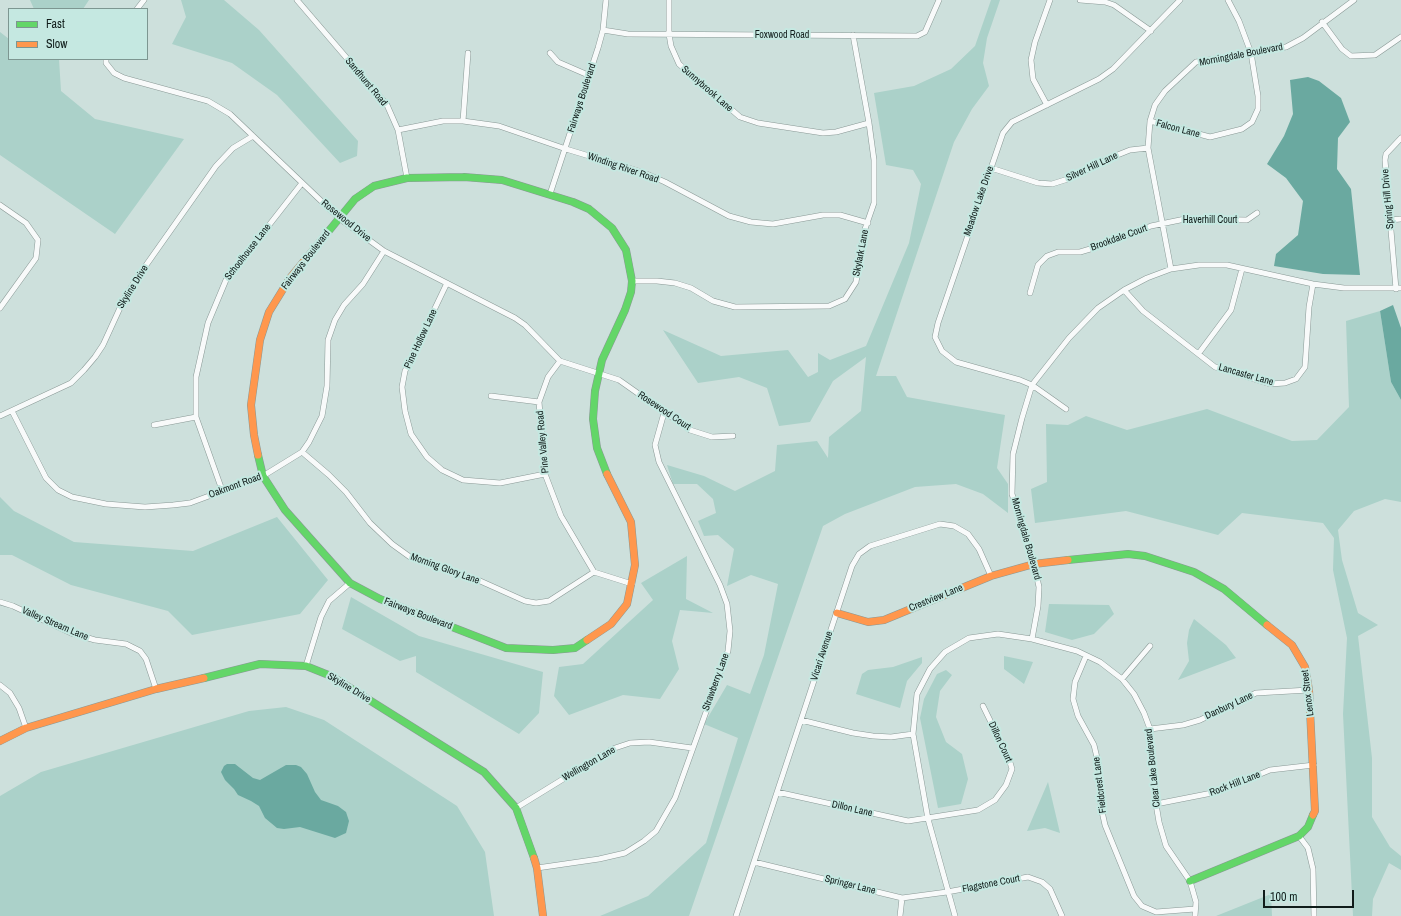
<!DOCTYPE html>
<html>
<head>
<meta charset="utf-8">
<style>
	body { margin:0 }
	#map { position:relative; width:1401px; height:916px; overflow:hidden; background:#cde0dc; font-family:"Archivo Narrow",sans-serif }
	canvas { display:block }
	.legend { position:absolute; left:8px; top:8px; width:140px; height:52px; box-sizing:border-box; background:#c5e8e1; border:1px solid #7d9691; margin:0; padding:5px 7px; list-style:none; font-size:12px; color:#101c1a }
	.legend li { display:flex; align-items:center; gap:8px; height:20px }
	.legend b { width:20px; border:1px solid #7d9691 }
	.scale { position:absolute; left:1263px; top:890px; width:91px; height:18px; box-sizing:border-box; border:2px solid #101c1a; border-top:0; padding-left:5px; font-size:12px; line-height:14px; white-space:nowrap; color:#101c1a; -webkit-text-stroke:3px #c5e8e1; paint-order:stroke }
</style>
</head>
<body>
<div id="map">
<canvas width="1401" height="916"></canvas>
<ul class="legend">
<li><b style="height:5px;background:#63d668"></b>Fast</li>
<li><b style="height:5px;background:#ff974d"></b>Slow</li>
</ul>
<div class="scale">100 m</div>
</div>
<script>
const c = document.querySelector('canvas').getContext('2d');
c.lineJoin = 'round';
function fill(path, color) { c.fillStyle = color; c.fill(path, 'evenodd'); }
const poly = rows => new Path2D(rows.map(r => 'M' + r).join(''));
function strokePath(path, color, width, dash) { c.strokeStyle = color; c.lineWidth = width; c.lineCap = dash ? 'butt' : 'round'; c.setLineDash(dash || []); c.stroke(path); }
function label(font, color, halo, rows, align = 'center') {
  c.font = font + ' "Archivo Narrow",sans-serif'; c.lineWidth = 4; c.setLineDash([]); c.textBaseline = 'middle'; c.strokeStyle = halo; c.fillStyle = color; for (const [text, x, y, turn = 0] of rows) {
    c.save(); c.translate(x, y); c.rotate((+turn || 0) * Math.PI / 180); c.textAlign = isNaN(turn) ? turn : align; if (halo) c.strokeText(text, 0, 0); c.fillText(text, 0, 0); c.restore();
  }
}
fill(poly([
	[30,0,89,0,83,9,34,9],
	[181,0,224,0,259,30,358,141,357,156,340,163,277,95,232,63,172,44,186,17],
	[991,0,1000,0,987,38,983,63,989,86,972,109,954,142,876,376,896,376,907,397,1005,415,997,468,1008,484,1008,513,983,494,956,484,915,487,845,514,823,526,689,916,600,916,648,896,706,843,738,738,704,724,727,685,750,694,764,655,778,584,751,575,727,586,734,549,718,535,704,536,698,521,716,513,713,499,697,484,673,484,667,465,704,476,735,491,775,471,777,445,817,441,828,458,829,437,861,411,866,357,833,381,810,422,779,426,767,388,739,377,698,383,663,330,721,356,788,350,808,377,818,372,818,353,830,360,866,346,909,243,921,184,913,170,886,165,874,93,914,86,951,69,975,46],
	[0,32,9,39,9,59,59,59,61,91,95,119,184,139,115,234,0,155],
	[1380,311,1391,382,1401,400,1401,502,1385,499,1354,511,1338,530,1342,560,1358,613,1378,625,1358,636,1372,758,1372,817,1390,847,1401,856,1401,870,1389,863,1373,899,1372,916,1353,916,1343,714,1347,638,1333,570,1334,538,1323,523,1242,513,1218,535,1126,511,1035,523,1031,489,1047,482,1046,424,1068,425,1086,416,1127,430,1207,409,1292,441,1317,440,1349,407,1346,321],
	[0,497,14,511,74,542,193,551,277,517,328,580,300,614,192,635,168,611,71,585,12,555,0,555],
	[687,556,686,599,713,613,680,610,672,641,679,669,660,699,623,695,569,715,554,696,559,667,583,664,653,600,641,583],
	[351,597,419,636,543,672,539,713,519,734,416,672,416,656,400,661,342,629],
	[1049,604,1109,605,1114,614,1094,634,1072,640,1045,632],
	[1194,619,1226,645,1236,658,1178,680,1189,661,1187,643,1189,630],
	[1004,656,1033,662,1024,684,1004,669],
	[922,657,922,663,907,681,900,708,856,694,862,674,868,670,893,667],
	[946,670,952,675,940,691,936,717,946,742,962,754,968,779,961,804,938,808,920,718,924,699,937,674],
	[286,707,324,720,457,806,485,852,494,916,0,916,0,796,41,772,249,711],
	[1048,782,1060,833,1045,828,1027,831],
	[1271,894,1272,916,1216,916]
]), '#abd1c9');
fill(poly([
	[1308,77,1319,81,1341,98,1350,122,1338,138,1337,169,1351,189,1360,275,1323,274,1274,266,1276,254,1298,235,1303,201,1286,178,1267,164,1284,136,1293,114,1290,80],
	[1393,305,1401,328,1401,400,1391,382,1380,311],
	[227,764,235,764,253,778,260,780,286,765,296,765,301,767,307,774,315,792,321,800,338,806,346,812,349,821,346,833,335,838,300,827,284,829,277,828,265,818,259,806,251,801,238,795,234,789,225,780,221,772,224,766]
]), '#6aa9a0');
const street = poly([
	[297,0,387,105,398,130,407,178],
	[669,0,669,34,671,46,679,64,740,117,758,123,823,133,836,132,869,123],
	[1080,0,1105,2,1114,5,1151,31],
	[137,9,144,0],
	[1322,22,1342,49,1351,56,1375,55,1401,37],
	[603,30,628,34,917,36,925,32,939,0],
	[550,53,558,62,588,75],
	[106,59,106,63,114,73,124,78,208,101,230,114,339,218,384,251,515,318,525,325,560,361,619,380,690,430,712,437,733,436],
	[1047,105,1033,79,1031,60,1035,42,1050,0],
	[463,121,468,53],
	[1150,121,1210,137,1242,129,1252,122,1258,109,1258,96,1251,53,1239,21,1228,0],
	[398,130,443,121,463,121,499,126,566,149,642,172,665,182,729,216,751,222,773,224,823,215,840,215,868,223],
	[991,168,1038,183,1052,184,1068,179,1110,158,1130,150,1148,148],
	[550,194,598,48,603,30,606,0],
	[0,205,26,223,38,240,36,258,0,308],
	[1390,220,1401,219],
	[1171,269,1148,148,1150,121,1155,105,1165,91,1196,62,1286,47,1303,38,1354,0],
	[632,281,657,281,675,283,691,288,713,301,735,307,829,306,845,299,856,282,865,229,874,203,874,160,869,123,853,35],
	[447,283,405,371,402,387,405,411,411,434,427,457,442,470,463,480,500,483,545,474],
	[1396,289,1385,160,1386,154,1401,138],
	[1124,290,1143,311,1215,367,1270,384,1285,383,1296,379,1305,367,1309,307,1313,284],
	[1030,293,1038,265,1047,256,1058,252,1080,252,1097,247,1151,226,1185,219,1247,220,1257,213],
	[1199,353,1231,310,1242,269],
	[560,361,548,377,539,402,545,474,561,516,594,572,632,584],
	[491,396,539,402],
	[1066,409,1032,385,1020,380,956,362,942,351,935,337,938,323,1003,133,1012,122,1099,79,1113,69,1180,0],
	[12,411,46,478,58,490,72,497,106,504,145,507,173,505,190,503,263,476,302,452,309,442,322,416,327,386,328,340,335,320,344,305,363,284,384,251],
	[0,416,71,383,84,370,95,357,103,345,125,297,137,278,216,166,233,148,253,136],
	[154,425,196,417],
	[302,452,329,475,346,492,370,523,392,544,410,557,478,580,525,601,536,603,549,601,594,572],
	[222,490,196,417,196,377,208,323,226,280,302,183],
	[0,602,13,606,71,633,95,640,126,644,140,651,146,659,156,689],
	[1032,639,1038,606,1039,587,1034,564,1012,494,1013,454,1022,418,1032,385,1069,338,1098,308,1124,290,1147,278,1171,269,1199,265,1227,265,1313,284,1344,288,1401,288],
	[1086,656,1075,682,1073,699,1078,716,1094,745,1099,766,1101,807,1105,825,1134,896,1142,906,1156,912,1195,909],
	[306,666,321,617,329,601,350,583],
	[1122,679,1150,646],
	[0,685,10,693,19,708,26,728],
	[801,720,853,733,873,736,891,737,913,734],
	[1150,729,1183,725,1200,720,1256,693,1309,690],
	[777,792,908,821,978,810,995,800,1006,785,1012,769,1009,759,983,706],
	[1156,804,1217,792,1270,770,1314,765],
	[516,808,612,749,630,743,649,742,692,748],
	[1299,836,1308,848,1313,869,1314,916],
	[754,862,902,898,947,892,1028,877,1042,882,1050,889,1062,916],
	[537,868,599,859,625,853,644,841,656,831,675,798,728,651,730,631,727,604,720,585,659,462,655,445,664,413],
	[736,916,852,566,859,554,870,546,940,524,954,526,968,534,979,549,991,576],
	[900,916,902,898],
	[955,916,928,819,913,734,917,694,930,669,945,652,969,638,998,634,1032,639,1077,651,1100,662,1122,679,1134,694,1144,713,1150,729,1156,804,1159,822,1166,846,1190,881,1196,902,1195,916]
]);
const fast = poly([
	[464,177,502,180,573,202,589,209,612,228,626,250,632,281,631,292,625,310,602,360,595,391,593,419,597,448,607,474],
	[314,249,355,199,374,186,407,178,464,177],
	[258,455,263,476,285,510,350,583,380,599,506,648,553,650,575,648,587,640],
	[1068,560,1128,554,1145,556,1194,572,1224,589,1267,625],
	[204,678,260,664,306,666,331,676,484,772,516,808,534,858],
	[1190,881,1299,836,1308,827,1313,815]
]);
const slow = poly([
	[258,455,254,435,251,405,260,340,269,312,290,278,314,249],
	[837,613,868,622,884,620,991,576,1034,564,1068,560],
	[1267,625,1292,645,1305,667,1309,690,1315,811,1313,815],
	[587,640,611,624,627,604,635,565,631,522,607,474],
	[0,741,26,728,156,689,204,678],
	[534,858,537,868,543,916]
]);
strokePath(street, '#899895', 6);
strokePath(fast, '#899895', 8);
strokePath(slow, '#899895', 8);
strokePath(street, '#f8fafa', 5);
strokePath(fast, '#63d668', 7);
strokePath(slow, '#ff974d', 7);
label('10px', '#101c1a', '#c5e8e1', [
	["Foxwood Road",782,35],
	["Morningdale Boulevard",1241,55,-11],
	["Sandhurst Road",366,82,50],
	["Sunnybrook Lane",707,89,41],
	["Fairways Boulevard",582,98,-72],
	["Falcon Lane",1178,129,15],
	["Silver Hill Lane",1092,167,-25],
	["Winding River Road",623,168,19],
	["Spring Hill Drive",1388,199,-95],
	["Meadow Lake Drive",979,201,-71],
	["Haverhill Court",1210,220],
	["Rosewood Drive",346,221,39],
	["Brookdale Court",1119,238,-20],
	["Schoolhouse Lane",248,252,-52],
	["Skylark Lane",861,253,-79],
	["Fairways Boulevard",306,260,-52],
	["Skyline Drive",133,287,-58],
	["Pine Hollow Lane",421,339,-65],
	["Lancaster Lane",1246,375,16],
	["Rosewood Court",664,411,34],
	["Pine Valley Road",543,442,-95],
	["Oakmont Road",235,486,-20],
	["Morningdale Boulevard",1026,539,74],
	["Morning Glory Lane",445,569,20],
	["Crestview Lane",936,598,-22],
	["Fairways Boulevard",418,614,21],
	["Valley Stream Lane",55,624,23],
	["Vicari Avenue",822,656,-72],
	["Strawberry Lane",716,682,-70],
	["Skyline Drive",349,688,31],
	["Lenox Street",1308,693,-97],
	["Danbury Lane",1229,706,-25],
	["Dillon Court",1000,742,65],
	["Wellington Lane",589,764,-30],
	["Clear Lake Boulevard",1153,768,-96],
	["Rock Hill Lane",1235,784,-21],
	["Fieldcrest Lane",1100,785,-97],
	["Dillon Lane",852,809,13],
	["Flagstone Court",991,884,-11],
	["Springer Lane",850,885,14]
]);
</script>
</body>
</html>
